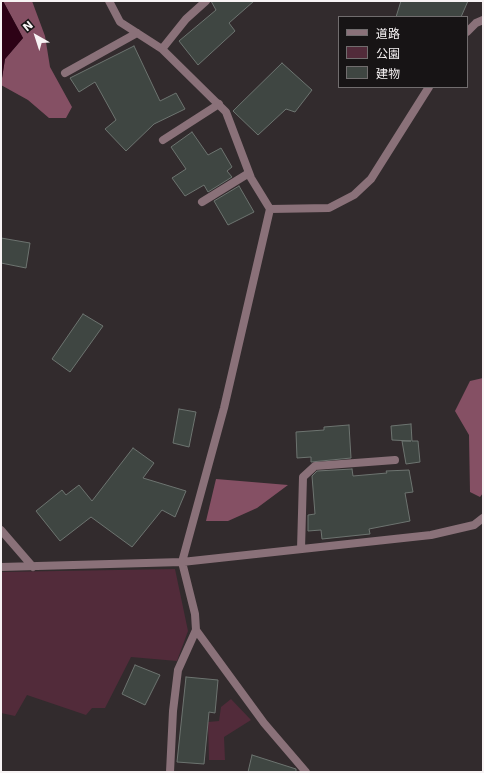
<!DOCTYPE html>
<html>
<head>
<meta charset="utf-8">
<style>
	body { margin:0 }
	#map { position:relative; width:484px; height:773px; overflow:hidden; background:#322b2d; font-family:"DejaVu Sans","Noto Sans JP",sans-serif }
	canvas { display:block }
	.frame { position:absolute; inset:0; border:2px solid #f7f3f4; pointer-events:none }
	.legend { position:absolute; left:338px; top:16px; width:130px; height:72px; box-sizing:border-box; background:#171415; border:1px solid #716d6e; margin:0; padding:5px 7px; list-style:none; font-size:12px; color:#f7f3f4 }
	.legend li { display:flex; align-items:center; gap:8px; height:20px }
	.legend b { width:20px; border:1px solid #716d6e }
	.north { position:absolute; left:16px; top:16px; width:40px; height:40px; -webkit-text-stroke:3px #171415; paint-order:stroke; rotate:321deg; font-size:11px; font-weight:700; line-height:16px; text-align:center; color:#f7f3f4 }
	.north::after { content:''; display:block; margin:auto; width:14px; height:18px; background:#f7f3f4; clip-path:polygon(50% 0,100% 100%,50% 72%,0 100%) }
</style>
</head>
<body>
<div id="map">
<canvas width="484" height="773"></canvas>
<div class="frame"></div>
<ul class="legend">
<li><b style="height:5px;background:#8a7179"></b>道路</li>
<li><b style="height:11px;background:#522b3a"></b>公園</li>
<li><b style="height:11px;background:#3f4642"></b>建物</li>
</ul>
<div class="north">N</div>
</div>
<script>
const c = document.querySelector('canvas').getContext('2d');
c.lineJoin = 'round';
function fill(path, color) { c.fillStyle = color; c.fill(path, 'evenodd'); }
const poly = rows => new Path2D(rows.map(r => 'M' + r).join(''));
function strokePath(path, color, width, dash) { c.strokeStyle = color; c.lineWidth = width; c.lineCap = dash ? 'butt' : 'round'; c.setLineDash(dash || []); c.stroke(path); }
fill(poly([
	[175,569,188,631,177,661,131,657,105,708,92,708,86,715,27,695,15,716,1,713,1,572],
	[231,699,251,720,224,737,225,760,209,760,208,722,219,721,221,707]
]), '#522b3a');
fill(poly([
	[3,1,32,1,45,36,50,67,72,107,66,118,49,118,28,100,1,85,5,59,23,38],
	[483,378,483,493,480,497,470,492,469,435,455,411,470,381],
	[216,479,288,485,257,508,228,521,206,521]
]), '#855064');
fill(poly([
	[1,1,3,1,23,38,5,59,1,84]
]), '#2d0216');
const building = poly([
	[211,1,254,1,229,23,235,31,198,65,179,41,216,10,211,1],
	[401,1,468,1,461,17,396,17,401,1],
	[134,46,160,101,176,93,185,109,154,124,126,151,105,129,116,120,95,82,79,92,70,78,134,46],
	[282,63,312,90,295,112,286,109,258,135,233,111,282,63],
	[192,132,208,155,221,148,232,167,227,171,232,177,208,192,204,185,185,196,172,178,186,169,171,147,192,132],
	[239,186,254,212,228,225,214,201,239,186],
	[1,238,30,243,26,268,1,263,1,238],
	[83,314,103,326,70,372,52,359,83,314],
	[179,409,196,412,189,447,173,443,179,409],
	[411,424,412,441,418,441,420,462,406,464,402,441,411,441,392,440,391,426,411,424],
	[349,425,351,458,311,462,311,457,297,458,296,432,324,430,324,427,349,425],
	[133,448,154,463,143,478,186,491,175,517,162,510,132,547,91,517,60,541,36,511,62,490,66,495,79,485,92,501,133,448],
	[352,469,353,476,387,473,386,471,409,470,413,492,405,493,410,521,369,529,370,534,322,539,321,530,308,531,308,515,315,514,312,476,317,471,352,469],
	[135,665,160,675,145,705,122,694,135,665],
	[186,677,218,680,215,713,209,712,204,764,177,762,186,677],
	[252,755,296,769,296,772,248,772,252,755]
]);
fill(building, '#3f4642');
strokePath(building, '#6d7470', 1);
strokePath(poly([
	[109,1,120,22,162,49,226,112,251,178,270,209,224,408,182,562,195,614,196,630,264,723,306,772],
	[467,32,476,23,483,20],
	[162,49,186,19,206,1],
	[65,73,137,33],
	[163,140,219,104],
	[202,202,249,173],
	[270,209,329,208,354,195,371,179,429,87],
	[1,530,33,567],
	[301,549,303,477,315,466,395,460],
	[1,567,182,562,431,535,474,525,483,518],
	[170,772,173,711,178,670,196,630]
]), '#8a7179', 8);
</script>
</body>
</html>
